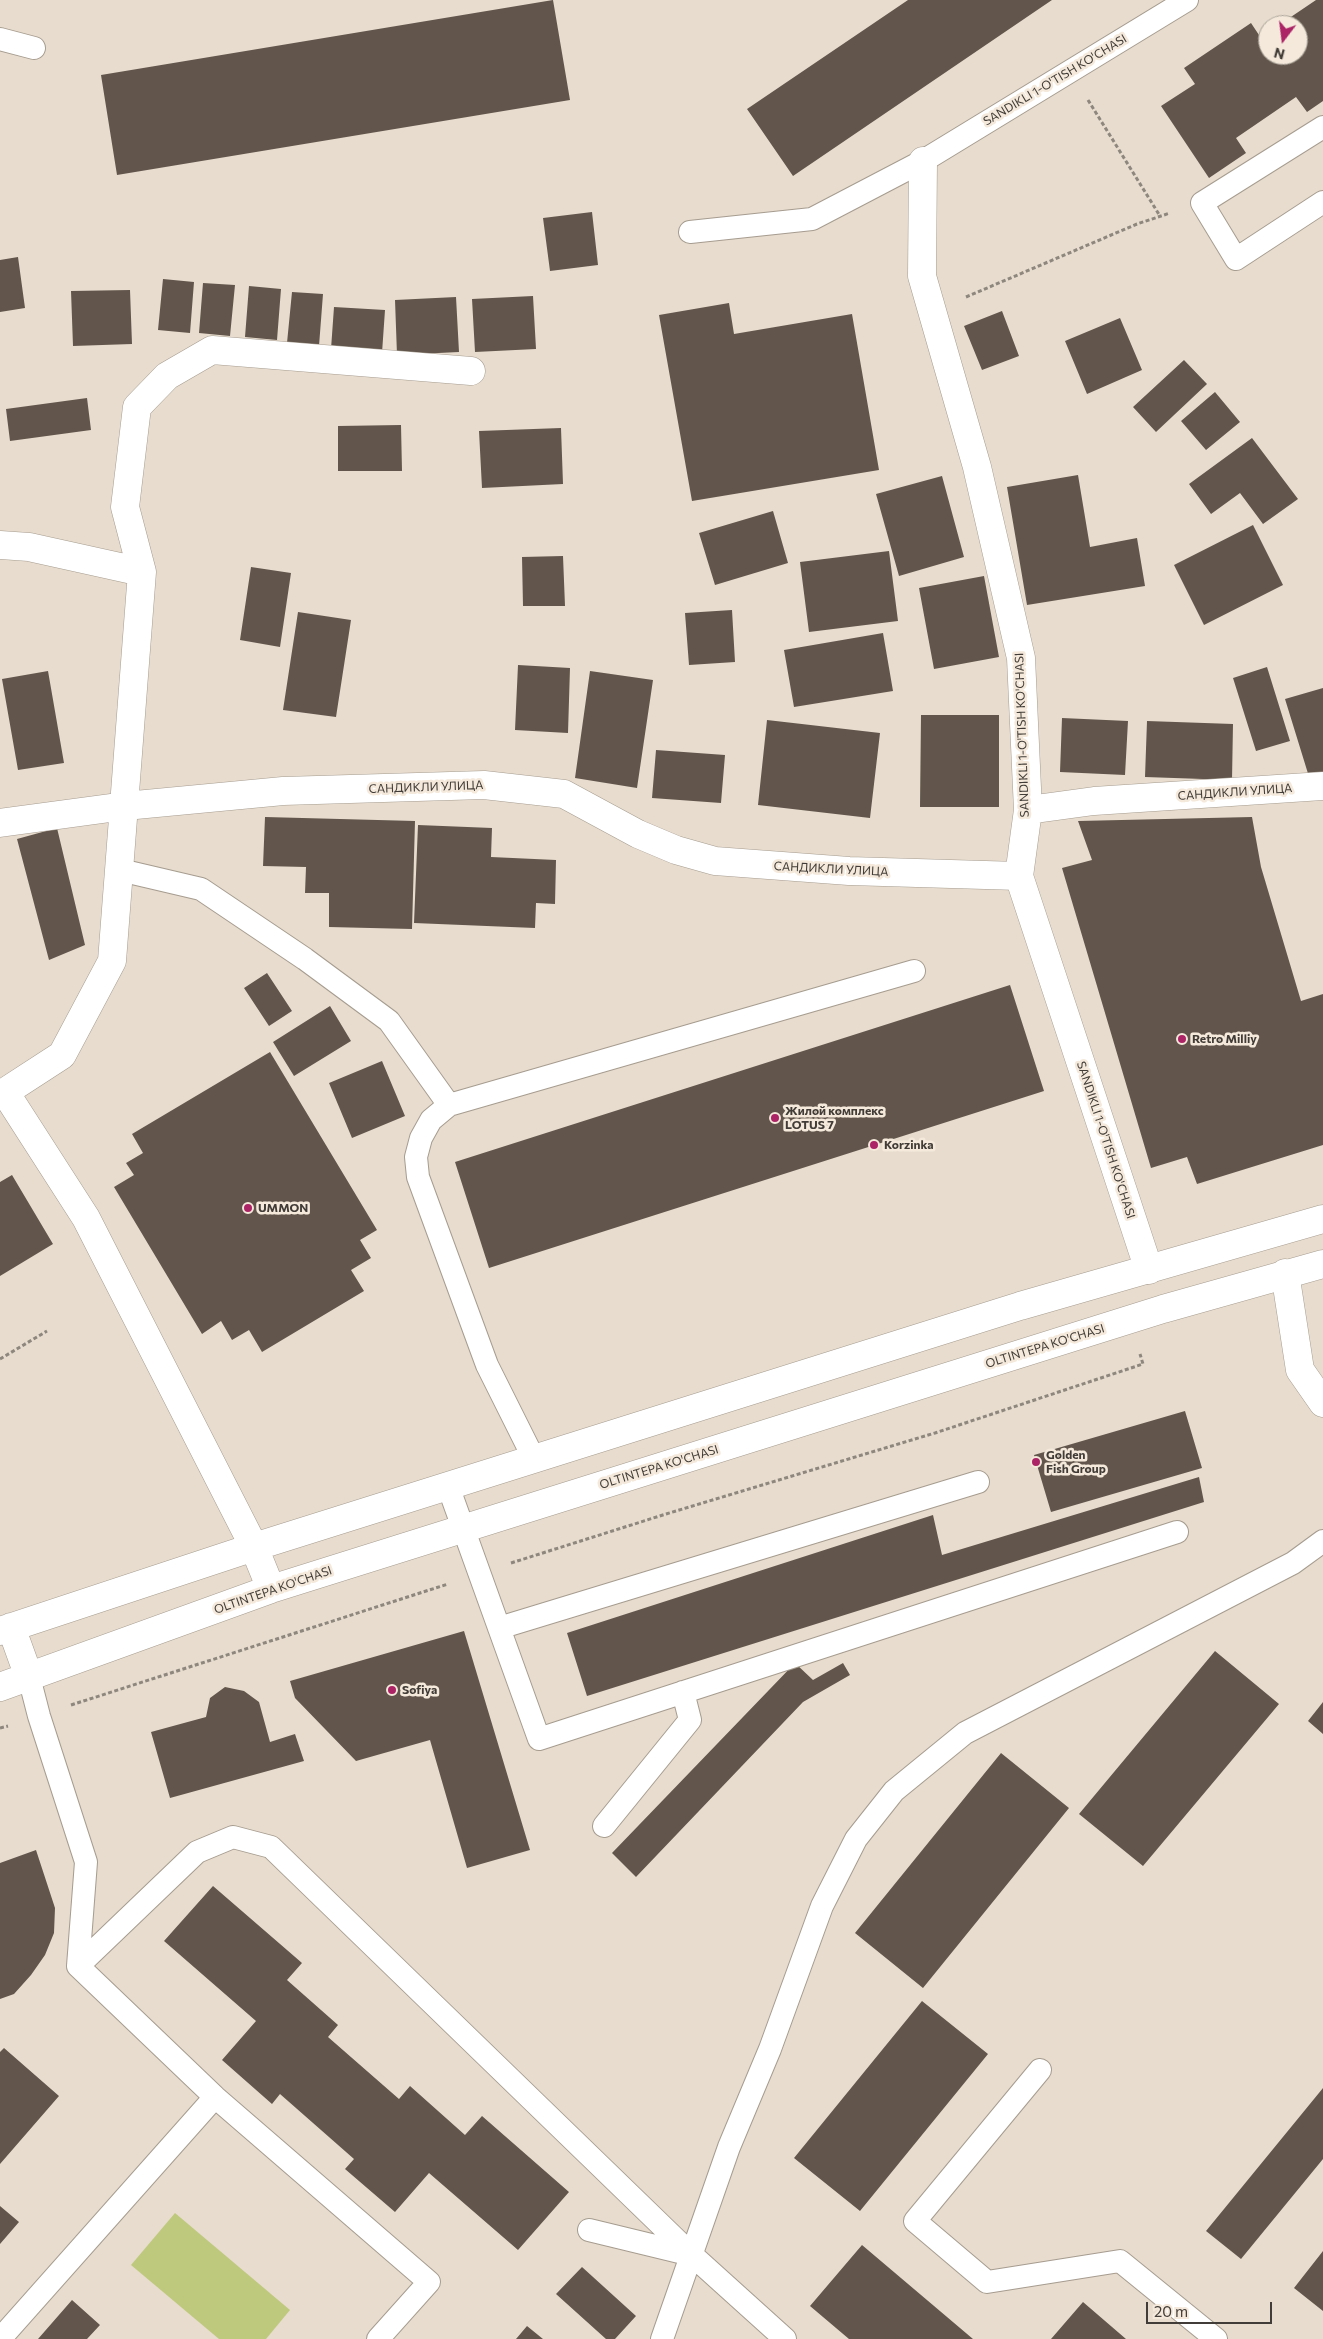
<!DOCTYPE html>
<html>
<head>
<meta charset="utf-8">
<style>
	body { margin:0 }
	#map { position:relative; width:1323px; height:2339px; overflow:hidden; background:#e7dcce; font-family:Commissioner,sans-serif }
	canvas { display:block }
	.north { position:absolute; left:1258px; top:15px; width:50px; height:50px; box-sizing:border-box; background:#f4e9db; border:1px solid #aca499; border-radius:50%; rotate:195deg; font-size:14px; font-weight:700; line-height:20px; text-align:center; color:#413c37 }
	.north::after { content:''; display:block; margin:auto; width:18px; height:22px; background:#ac2366; clip-path:polygon(50% 0,100% 100%,50% 72%,0 100%) }
	.scale { position:absolute; left:1146px; top:2302px; width:126px; height:22px; box-sizing:border-box; border:2px solid #413c37; border-top:0; padding-left:6px; font-size:15px; line-height:18px; white-space:nowrap; color:#413c37; -webkit-text-stroke:4px #f4e9db; paint-order:stroke }
</style>
</head>
<body>
<div id="map">
<canvas width="1323" height="2339"></canvas>
<div class="north">N</div>
<div class="scale">20 m</div>
</div>
<script>
const c = document.querySelector('canvas').getContext('2d');
c.lineJoin = 'round';
function fill(path, color) { c.fillStyle = color; c.fill(path, 'evenodd'); }
const poly = rows => new Path2D(rows.map(r => 'M' + r).join(''));
function strokePath(path, color, width, dash) { c.strokeStyle = color; c.lineWidth = width; c.lineCap = dash ? 'butt' : 'round'; c.setLineDash(dash || []); c.stroke(path); }
function label(font, color, halo, rows, align = 'center') {
  c.font = font + ' Commissioner,sans-serif'; c.lineWidth = 5; c.setLineDash([]); c.textBaseline = 'middle'; c.strokeStyle = halo; c.fillStyle = color; for (const [text, x, y, turn = 0] of rows) {
    c.save(); c.translate(x, y); c.rotate((+turn || 0) * Math.PI / 180); c.textAlign = isNaN(turn) ? turn : align; if (halo) c.strokeText(text, 0, 0); c.fillText(text, 0, 0); c.restore();
  }
}
fill(poly([
	[175,2213,290,2310,266,2339,219,2339,131,2265]
]), '#bfc97d');
fill(poly([
	[553,0,570,100,117,175,101,75],
	[908,0,1052,0,793,176,747,109],
	[1316,0,1323,0,1323,101,1307,112,1296,97,1236,138,1246,153,1209,178,1161,106,1195,84,1184,68,1251,23,1261,38,1268,33,1268,55,1298,55,1298,25,1279,25],
	[592,212,598,265,550,271,543,218],
	[18,257,25,308,0,312,0,260],
	[163,279,194,282,190,333,158,330],
	[203,283,235,285,230,336,199,333],
	[249,286,281,289,277,340,245,337],
	[130,290,132,344,73,346,71,291],
	[292,292,323,294,319,346,287,343],
	[533,296,536,349,475,352,472,299],
	[456,297,459,352,397,355,395,300],
	[729,303,734,334,852,314,879,470,692,501,659,315],
	[334,307,385,310,382,353,331,349],
	[1002,311,1019,356,982,370,964,326],
	[1120,318,1142,370,1087,394,1065,341],
	[1184,360,1207,384,1156,432,1133,407],
	[1215,392,1240,422,1206,450,1181,421],
	[87,398,91,430,10,441,6,409],
	[401,425,402,471,338,471,338,426],
	[561,428,563,484,482,488,479,431],
	[1252,438,1298,499,1263,524,1240,493,1211,514,1189,484],
	[1078,475,1090,547,1137,538,1145,586,1027,605,1007,487],
	[942,476,964,557,899,576,876,494],
	[773,511,788,563,715,585,699,533],
	[1253,525,1283,585,1204,625,1174,565],
	[889,551,898,621,809,632,800,562],
	[563,556,565,606,523,606,522,557],
	[251,567,291,573,280,647,240,640],
	[984,576,999,657,934,669,919,588],
	[732,610,735,662,689,665,685,613],
	[298,612,351,620,336,717,283,710],
	[883,633,893,691,794,707,784,650],
	[518,665,570,668,568,733,515,730],
	[1267,667,1290,741,1256,751,1233,678],
	[48,671,64,763,18,770,2,679],
	[590,671,653,680,637,788,575,778],
	[1323,688,1323,776,1310,780,1285,699],
	[921,715,999,715,999,807,920,807],
	[1062,718,1128,721,1125,775,1060,772],
	[767,720,880,733,870,818,758,805],
	[1147,721,1233,724,1232,780,1145,777],
	[656,750,725,755,721,803,652,798],
	[265,817,415,821,412,929,329,927,329,893,305,893,306,867,263,866],
	[1252,817,1261,867,1301,1001,1323,994,1323,1145,1197,1184,1187,1157,1151,1168,1062,868,1092,860,1078,821],
	[418,825,492,828,491,857,556,860,555,904,536,903,535,928,414,923],
	[57,828,85,945,49,960,17,839],
	[267,973,292,1011,269,1026,244,988],
	[1010,985,1044,1091,489,1268,455,1162],
	[330,1006,351,1041,294,1076,273,1042],
	[270,1052,377,1230,360,1240,371,1258,351,1270,364,1291,262,1352,249,1330,232,1340,221,1321,202,1334,114,1187,134,1175,126,1163,143,1153,132,1134],
	[382,1061,405,1116,352,1138,329,1083],
	[12,1175,53,1244,0,1276,0,1182],
	[1185,1411,1202,1468,1051,1512,1034,1455],
	[1199,1477,1204,1502,587,1696,567,1633,933,1515,942,1555],
	[464,1631,530,1850,467,1868,430,1740,356,1761,295,1698,290,1681],
	[1215,1651,1279,1704,1143,1866,1079,1814],
	[795,1663,813,1680,843,1663,850,1675,803,1702,636,1877,612,1853],
	[225,1687,244,1691,259,1702,270,1742,295,1734,304,1761,170,1798,151,1732,206,1717,210,1698],
	[1323,1702,1323,1734,1308,1721],
	[1001,1753,1069,1808,923,1988,855,1933],
	[36,1850,55,1908,54,1933,45,1955,31,1975,14,1994,0,1999,0,1863],
	[213,1886,302,1963,287,1980,338,2025,328,2037,399,2099,410,2086,465,2135,482,2116,569,2192,518,2250,429,2173,395,2212,345,2169,354,2159,280,2094,272,2104,222,2060,256,2021,164,1941],
	[922,2001,988,2054,860,2211,794,2158],
	[4,2048,59,2096,0,2164,0,2052],
	[1323,2088,1323,2159,1241,2259,1206,2231],
	[0,2206,19,2222,0,2244],
	[862,2245,973,2339,849,2339,810,2306],
	[1323,2251,1323,2311,1294,2288],
	[582,2267,636,2316,615,2339,606,2339,556,2294],
	[72,2300,100,2325,87,2339,38,2339],
	[1083,2302,1126,2339,1051,2339],
	[527,2326,543,2339,516,2339]
]), '#62564c');
const service = poly([
	[0,39,34,48],
	[1323,127,1202,203,1236,259,1323,202],
	[690,232,812,219,923,161,1187,0],
	[120,870,201,889,305,959,389,1021,449,1105],
	[534,1459,487,1365,418,1177,416,1157,421,1138,431,1120,449,1105,914,971],
	[448,1486,539,1739,1177,1532],
	[499,1628,978,1482],
	[29,1677,39,1716,86,1862,78,1966,215,2097,429,2282,378,2339],
	[604,1826,690,1720,683,1692],
	[78,1966,197,1852,233,1837,271,1847,692,2255],
	[1040,2070,915,2221,987,2282,1120,2261,1216,2339],
	[589,2230,692,2255,785,2339],
	[0,2339,215,2097],
	[662,2339,729,2147,770,2049,822,1906,856,1839,894,1791,965,1733,1293,1563,1323,1541]
]);
const minor = poly([
	[923,161,922,276,977,467,1021,658,1028,810,1019,876,1149,1270],
	[0,545,29,547,142,572],
	[1028,810,1094,801,1323,786],
	[0,823,125,806,283,791,484,785,564,794,638,834,676,850,715,861,849,871,1019,876],
	[1285,1273,1300,1370,1323,1403],
	[254,1547,86,1218,5,1092,62,1055,112,961,142,572,125,507,137,407,167,376,212,350,471,371]
]);
const tertiary = poly([
	[254,1547,271,1589],
	[11,1627,29,1677],
	[0,1631,254,1547,1020,1306,1323,1219],
	[0,1687,271,1589,1163,1309,1323,1264]
]);
strokePath(service, '#a69c8f', 24);
strokePath(minor, '#a69c8f', 29);
strokePath(tertiary, '#a69c8f', 29);
strokePath(poly([
	[1088,100,1160,216],
	[966,297,1137,224,1170,213],
	[0,1359,47,1331],
	[511,1563,666,1514,935,1433,1143,1364,1140,1354],
	[71,1705,448,1584],
	[0,1728,8,1726]
]), '#8e877d', 3, [4, 2.5]);
strokePath(service, '#fff', 22);
strokePath(minor, '#fff', 28);
strokePath(tertiary, '#fff', 28);
for (const [x, y, r, color] of [
	[1182,1039,5,"#ac2366"],
	[775,1118,5,"#ac2366"],
	[874,1145,5,"#ac2366"],
	[248,1208,5,"#ac2366"],
	[1036,1462,5,"#ac2366"],
	[392,1690,5,"#ac2366"]
]) { const dot = new Path2D(); dot.arc(x, y, r, 0, 2 * Math.PI); c.fillStyle = color; c.fill(dot); strokePath(dot, '#f4e9db', 2); }
label('12px', '#413c37', '#f4e9db', [
	["SANDIKLI 1-O'TISH KO'CHASI",1055,80,-31],
	["SANDIKLI 1-O'TISH KO'CHASI",1022,735,-92],
	["САНДИКЛИ УЛИЦА",426,787,-2],
	["САНДИКЛИ УЛИЦА",1235,792,-4],
	["САНДИКЛИ УЛИЦА",831,869,3],
	["SANDIKLI 1-O'TISH KO'CHASI",1106,1140,72],
	["OLTINTEPA KO'CHASI",1045,1346,-17],
	["OLTINTEPA KO'CHASI",659,1467,-17],
	["OLTINTEPA KO'CHASI",273,1590,-19]
]);
label('bold 12px', '#413c37', '#f4e9db', [
	["Retro Milliy",1192,1039],
	["Жилой комплекс",785,1111],
	["LOTUS 7",785,1125],
	["Korzinka",884,1145],
	["UMMON",258,1208],
	["Golden",1046,1455],
	["Fish Group",1046,1469],
	["Sofiya",402,1690]
], 'left');
</script>
</body>
</html>
